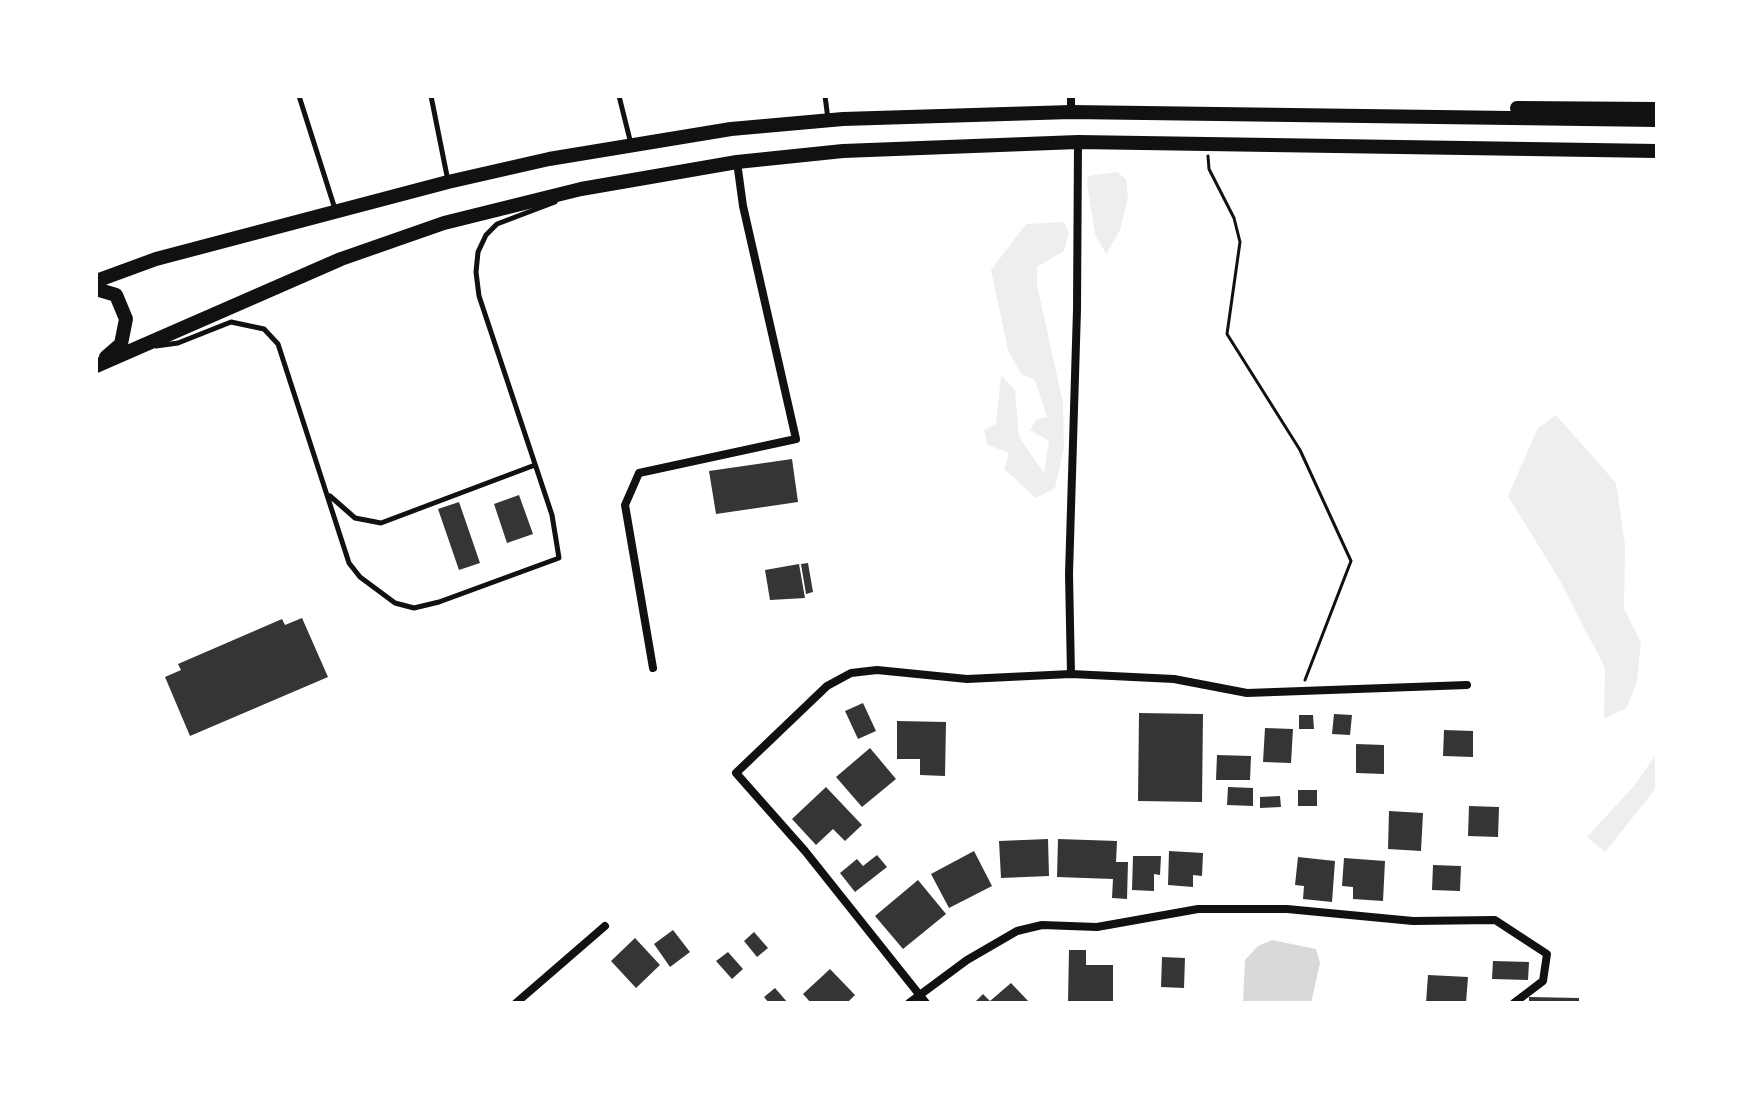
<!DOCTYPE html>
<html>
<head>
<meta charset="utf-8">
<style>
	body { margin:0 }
	#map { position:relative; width:1753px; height:1099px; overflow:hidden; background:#fff; font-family:"Golos Text",sans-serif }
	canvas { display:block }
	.frame { position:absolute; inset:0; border:98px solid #fff; pointer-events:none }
</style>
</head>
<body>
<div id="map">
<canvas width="1753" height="1099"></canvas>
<div class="frame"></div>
</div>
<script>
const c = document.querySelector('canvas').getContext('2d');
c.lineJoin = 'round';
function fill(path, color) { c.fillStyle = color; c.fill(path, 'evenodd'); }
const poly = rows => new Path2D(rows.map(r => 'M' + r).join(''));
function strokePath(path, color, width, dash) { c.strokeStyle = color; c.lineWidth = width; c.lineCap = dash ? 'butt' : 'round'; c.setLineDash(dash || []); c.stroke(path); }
fill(poly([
	[1117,172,1126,179,1128,197,1120,230,1106,254,1095,234,1087,184,1088,176],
	[1064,222,1069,233,1064,251,1037,267,1037,285,1063,403,1064,447,1055,488,1036,498,1004,469,1009,453,988,445,984,430,996,424,1001,375,1015,390,1019,437,1044,473,1049,441,1030,430,1036,420,1047,417,1035,380,1021,374,1008,350,991,270,1026,224],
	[1556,415,1616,483,1625,545,1624,608,1641,643,1637,681,1627,708,1604,719,1605,668,1559,579,1508,496,1538,428],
	[1657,753,1657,787,1605,852,1587,837,1633,787]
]), '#eee');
fill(poly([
	[1272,940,1316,949,1320,963,1311,1003,1243,1003,1245,960,1258,946]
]), '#d9d9d9');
fill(poly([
	[792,459,798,502,716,514,709,471],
	[519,495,533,534,507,543,494,504],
	[459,502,480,563,459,570,438,509],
	[808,563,813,592,806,594,801,564],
	[799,564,805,598,770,600,765,570],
	[302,618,328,677,190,736,165,677,181,670,178,664,282,619,285,625],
	[863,703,876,731,858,739,845,711],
	[1139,713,1203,714,1202,802,1138,801],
	[1334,714,1352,715,1350,735,1332,734],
	[1299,715,1313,715,1314,729,1299,729],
	[897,721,946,722,945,776,920,775,920,759,897,759],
	[1265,728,1293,729,1291,763,1263,762],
	[1444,730,1473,731,1473,757,1443,756],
	[1356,744,1384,745,1384,774,1356,773],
	[870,748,896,779,862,807,836,777],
	[1217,755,1251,756,1250,780,1216,780],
	[826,787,862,825,845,841,833,829,816,845,792,819],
	[1228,787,1253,788,1253,806,1227,805],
	[1298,790,1317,790,1317,806,1298,806],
	[1280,796,1281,807,1260,808,1260,797],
	[1469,806,1499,807,1498,837,1468,836],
	[1389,811,1423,813,1421,851,1388,849],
	[1048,839,1049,876,1001,878,999,841],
	[1058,839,1117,841,1116,862,1128,862,1127,899,1112,898,1113,879,1057,877],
	[974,851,992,886,949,908,931,874],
	[1169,851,1203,853,1202,876,1193,875,1193,887,1168,885],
	[877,855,887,867,855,892,840,873,857,859,863,866],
	[1133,856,1161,856,1160,875,1154,874,1154,891,1132,890],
	[1298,857,1335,861,1332,902,1303,899,1304,886,1295,885],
	[1344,858,1385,861,1383,901,1353,899,1353,887,1342,886],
	[1433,865,1461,866,1460,891,1432,890],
	[918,880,946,914,903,949,875,916],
	[673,930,690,952,670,967,654,944],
	[754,932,768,948,757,957,744,941],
	[635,938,660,965,636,988,611,961],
	[1069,950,1086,950,1086,965,1113,965,1113,1003,1068,1003],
	[728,952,743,969,732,979,716,961],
	[1162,957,1185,958,1184,988,1161,987],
	[1493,961,1529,962,1528,980,1492,979],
	[830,969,855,995,847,1003,811,1003,803,994],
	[1428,975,1468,977,1466,1003,1426,1003],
	[1011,983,1030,1003,974,1003,983,994,990,1001],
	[775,988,788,1003,769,1003,764,997],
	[1529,997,1579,998,1579,1003,1529,1003]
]), '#353535');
strokePath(poly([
	[1208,156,1209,169,1234,218,1240,242,1227,334,1300,450,1351,561,1305,680]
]), '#111', 3);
strokePath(poly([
	[299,96,335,209],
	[431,96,448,181],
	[619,96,631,144],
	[825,96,828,119],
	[156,346,178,343,231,322,264,329,278,344,349,563,360,577,395,603,414,608,439,602,559,558,552,515,479,296,476,272,478,252,486,235,497,224,555,202],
	[330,496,355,518,381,523,535,465]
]), '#111', 5);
strokePath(poly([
	[1071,96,1071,112],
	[653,668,625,505,639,473,796,439,743,206,737,162],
	[1071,674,1069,574,1077,310,1078,142],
	[516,1003,605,926],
	[909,1003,967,960,1017,931,1042,925,1097,927,1198,909,1287,909,1413,921,1495,920,1547,954,1543,981,1514,1003],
	[926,1003,805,851,736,773,827,686,851,673,877,670,967,679,1071,674,1174,679,1247,693,1467,685]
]), '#111', 8);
strokePath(poly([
	[1517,108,1657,109],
	[96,281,156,259,448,182,549,159,731,129,843,119,1071,112,1657,120],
	[96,289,116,295,126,319,121,344,106,357],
	[96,366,341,259,444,223,581,189,737,162,843,151,1078,142,1657,151]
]), '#111', 14);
</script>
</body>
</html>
